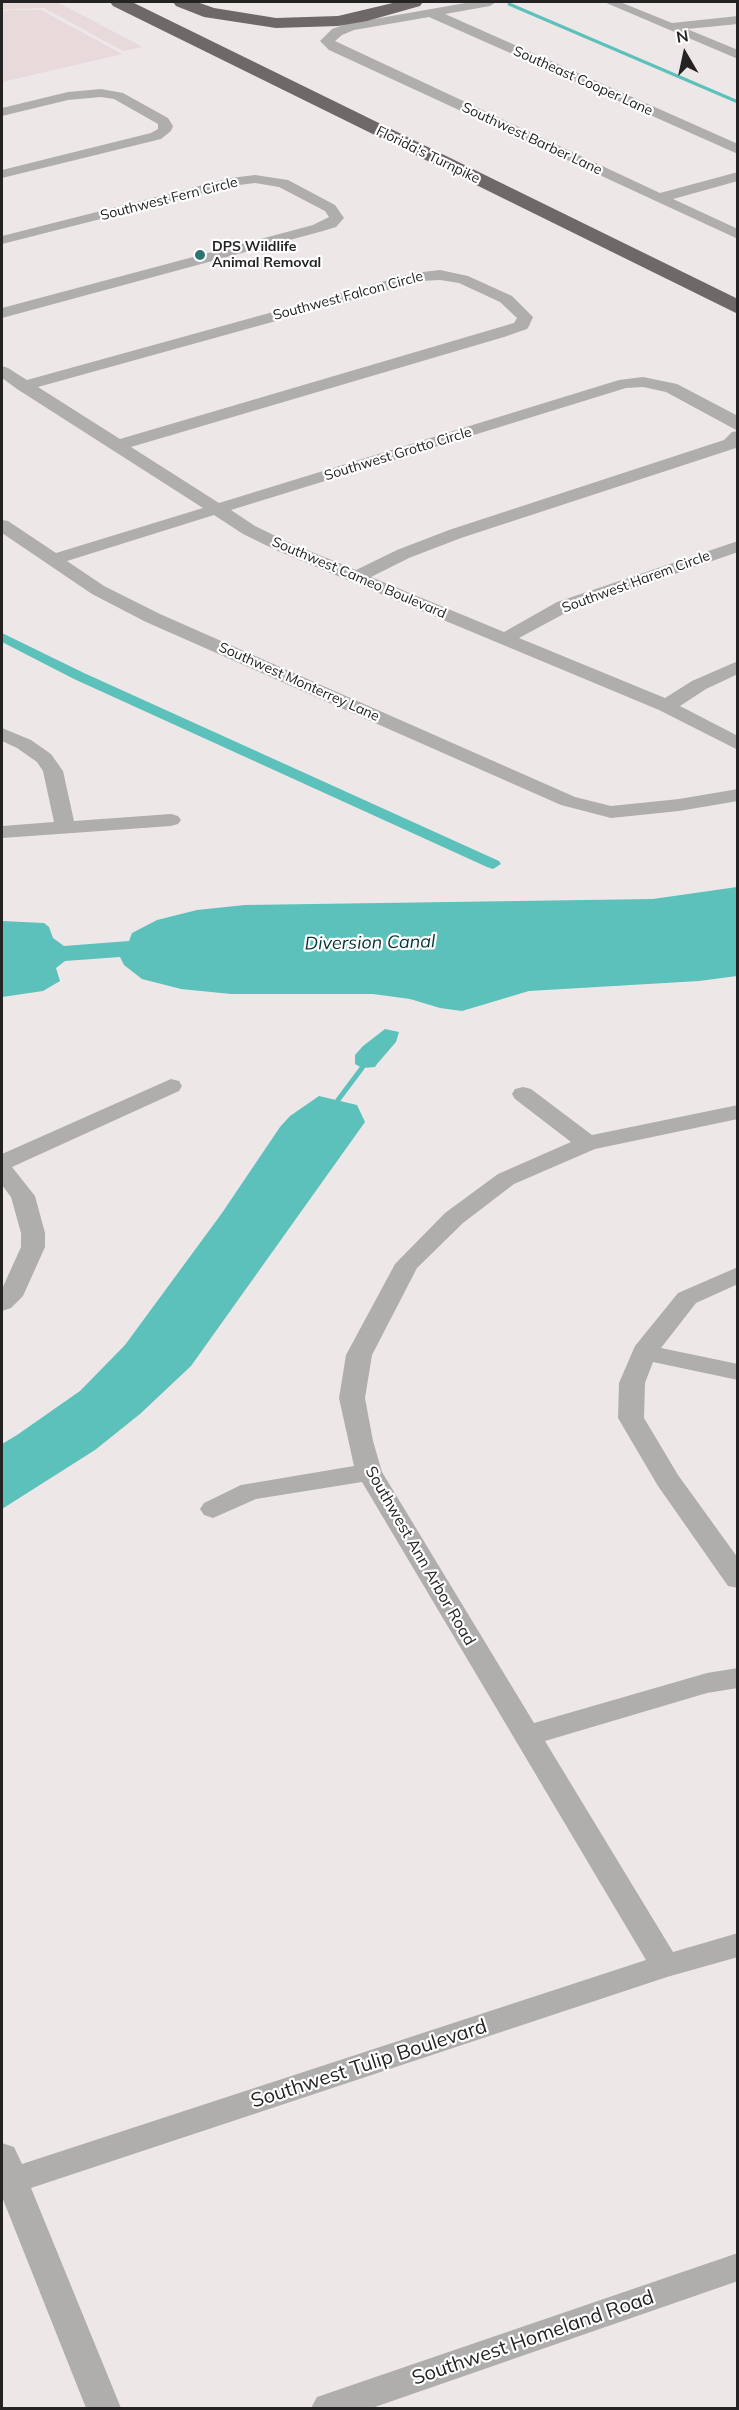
<!DOCTYPE html>
<html>
<head>
<meta charset="utf-8">
<style>
	body { margin:0 }
	#map { position:relative; width:739px; height:2410px; overflow:hidden; background:#eee7e8; font-family:Mulish,sans-serif }
	canvas { display:block }
	.frame { position:absolute; inset:0; border:3px solid #252223; pointer-events:none }
	.north { position:absolute; left:655px; top:24px; width:60px; height:60px; -webkit-text-stroke:4px #fff; paint-order:stroke; rotate:351deg; font-size:16px; font-weight:700; line-height:24px; text-align:center; color:#252223 }
	.north::after { content:''; display:block; margin:auto; width:21px; height:27px; background:#252223; clip-path:polygon(50% 0,100% 100%,50% 72%,0 100%) }
</style>
</head>
<body>
<div id="map">
<canvas width="739" height="2410"></canvas>
<div class="frame"></div>
<div class="north">N</div>
</div>
<script>
const c = document.querySelector('canvas').getContext('2d');
c.lineJoin = 'round';
function fill(path, color) { c.fillStyle = color; c.fill(path, 'evenodd'); }
const poly = rows => new Path2D(rows.map(r => 'M' + r).join(''));
function strokePath(path, color, width, dash) { c.strokeStyle = color; c.lineWidth = width; c.lineCap = dash ? 'butt' : 'round'; c.setLineDash(dash || []); c.stroke(path); }
function label(font, color, halo, rows, align = 'center') {
  c.font = font + ' Mulish,sans-serif'; c.lineWidth = 4.5; c.setLineDash([]); c.textBaseline = 'middle'; c.strokeStyle = halo; c.fillStyle = color; for (const [text, x, y, turn = 0] of rows) {
    c.save(); c.translate(x, y); c.rotate((+turn || 0) * Math.PI / 180); c.textAlign = isNaN(turn) ? turn : align; if (halo) c.strokeText(text, 0, 0); c.fillText(text, 0, 0); c.restore();
  }
}
fill(poly([
	[2,2,57,2,143,47,123,51,44,8,2,10],
	[9,10,41,10,122,54,2,82,2,12]
]), '#e8d9da');
fill(poly([
	[737,887,737,976,699,981,529,991,462,1011,440,1008,410,999,373,994,231,994,181,989,142,979,124,965,120,957,65,961,56,968,60,981,43,991,2,997,2,921,44,923,49,927,53,938,64,946,129,941,132,933,157,920,197,910,245,905,653,899],
	[385,1029,399,1032,396,1042,377,1064,375,1067,362,1068,355,1064,355,1055,363,1046],
	[319,1096,357,1105,365,1122,191,1366,140,1414,95,1450,2,1509,2,1444,17,1435,80,1391,125,1345,222,1213,280,1127,290,1116]
]), '#5cc0bb');
strokePath(poly([
	[509,4,738,102]
]), '#5cc0bb', 3);
strokePath(poly([
	[338,1100,362,1068]
]), '#5cc0bb', 5);
fill(poly([
	[2,633,84,673,499,861,501,864,493,869,487,867,74,679,2,642,2,633]
]), '#5cc0bb');
fill(poly([
	[471,2,496,2,490,6,445,14,738,144,738,154,429,17,354,30,342,35,335,41,660,193,738,172,738,181,673,199,738,229,738,239,329,50,320,41,332,29,346,24,471,2],
	[604,2,620,2,672,23,738,16,738,24,687,29,738,50,738,59,604,2],
	[101,89,123,93,168,118,173,126,171,131,161,139,2,178,2,170,151,133,158,129,158,124,114,99,101,97,68,100,2,116,2,108,68,92,101,89],
	[255,175,288,180,335,205,344,218,336,227,323,231,2,318,2,308,313,225,329,217,325,211,279,187,255,183,231,186,2,244,2,236,231,178,255,175],
	[440,270,468,276,512,296,533,317,529,326,527,329,504,337,131,447,219,503,619,380,643,377,677,384,738,416,738,431,666,392,643,387,626,388,231,510,255,526,290,543,356,570,397,550,449,530,724,440,732,432,738,431,736,448,461,538,409,558,371,577,504,632,557,602,738,541,738,552,571,610,519,638,665,698,692,681,738,661,738,674,706,689,680,706,738,736,738,750,659,710,278,551,243,534,214,515,67,561,104,586,160,614,575,797,611,806,679,799,738,789,738,801,679,811,611,818,561,805,146,622,92,594,2,533,2,520,8,521,56,553,203,508,17,389,2,378,2,366,8,368,27,380,414,273,440,270],
	[440,280,459,283,500,302,517,318,514,323,120,439,38,387,420,281,440,280],
	[2,728,31,740,51,754,63,771,74,821,171,814,178,816,181,820,178,824,171,826,2,838,2,826,54,822,43,771,37,762,17,748,2,741,2,728],
	[171,1079,179,1081,182,1086,179,1091,12,1167,35,1196,45,1233,45,1247,23,1296,11,1308,2,1311,2,1289,21,1247,21,1233,11,1197,2,1185,2,1154,171,1079],
	[523,1087,531,1089,592,1135,738,1105,738,1119,595,1149,514,1184,463,1223,417,1268,372,1355,365,1398,373,1441,382,1472,534,1723,707,1673,738,1668,738,1688,707,1693,545,1741,673,1952,738,1933,738,1957,667,1977,31,2188,121,2408,86,2408,2,2197,2,2143,14,2147,22,2164,646,1960,362,1482,256,1499,213,1518,204,1515,200,1509,204,1503,241,1485,354,1466,339,1398,346,1355,395,1264,445,1213,498,1174,571,1142,515,1099,512,1094,515,1089,523,1087],
	[738,1267,738,1284,696,1303,661,1348,738,1364,738,1380,653,1362,645,1383,644,1418,678,1475,738,1558,738,1588,728,1586,658,1486,618,1418,619,1383,635,1346,678,1293,738,1267],
	[738,2253,738,2281,372,2408,311,2408,317,2397,738,2253]
]), '#b0adad');
fill(poly([
	[110,2,132,2,738,299,738,314,113,6,110,2],
	[173,2,197,2,214,8,276,18,338,16,397,2,423,2,420,6,367,21,338,26,276,28,204,17,176,6,173,2]
]), '#6e6868');
for (const [x, y, r, color] of [
	[200,255,6,"#2c7572"]
]) { const dot = new Path2D(); dot.arc(x, y, r, 0, 2 * Math.PI); c.fillStyle = color; c.fill(dot); strokePath(dot, '#fff', 2); }
label('14px', '#252223', '#fff', [
	["Southeast Cooper Lane",583,81,24],
	["Southwest Barber Lane",532,139,25],
	["Florida's Turnpike",428,155,26],
	["Southwest Fern Circle",169,199,-14],
	["Southwest Falcon Circle",348,296,-15],
	["Southwest Grotto Circle",398,454,-17],
	["Southwest Cameo Boulevard",359,578,23],
	["Southwest Harem Circle",636,582,-20],
	["Southwest Monterrey Lane",299,682,24]
]);
label('bold 14px', '#252223', '#fff', [
	["DPS Wildlife",212,247],
	["Animal Removal",212,263]
], 'left');
label('16px', '#252223', '#fff', [
	["Southwest Ann Arbor Road",420,1556,60]
]);
label('italic 18px', '#033533', '#fff', [
	["Diversion Canal",370,943,-1]
]);
label('20px', '#252223', '#fff', [
	["Southwest Tulip Boulevard",369,2064,-18],
	["Southwest Homeland Road",533,2338,-19]
]);
</script>
</body>
</html>
